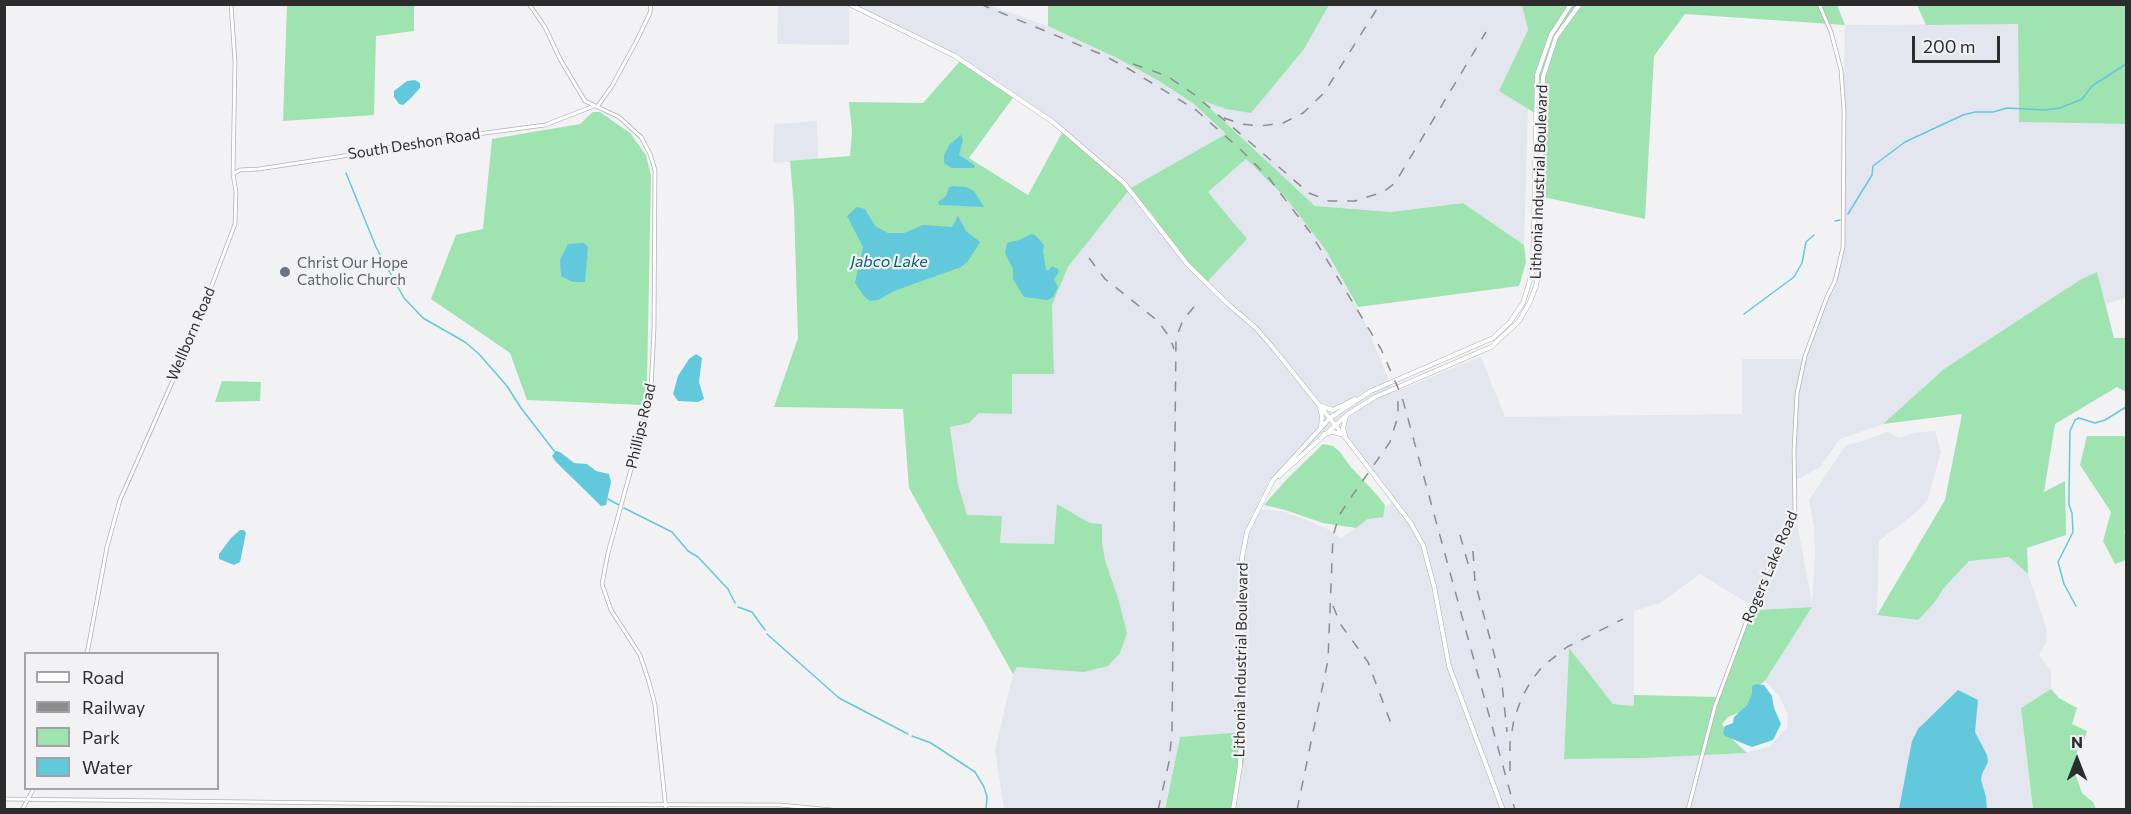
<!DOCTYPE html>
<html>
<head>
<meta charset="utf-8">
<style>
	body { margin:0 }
	#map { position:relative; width:2131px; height:814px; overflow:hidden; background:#f2f2f5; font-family:Commissioner,sans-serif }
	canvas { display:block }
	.frame { position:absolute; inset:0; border:6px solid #2c2c2d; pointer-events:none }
	.legend { position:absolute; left:24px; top:652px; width:195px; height:138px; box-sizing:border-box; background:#f2f2f5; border:2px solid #a3a3a5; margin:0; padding:8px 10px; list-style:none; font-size:18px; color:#2c2c2d }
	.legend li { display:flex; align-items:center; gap:12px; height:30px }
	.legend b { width:30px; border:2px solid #a3a3a5 }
	.north { position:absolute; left:2047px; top:730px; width:60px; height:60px; -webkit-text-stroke:4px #f2f2f5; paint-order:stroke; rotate:0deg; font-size:16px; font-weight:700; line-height:24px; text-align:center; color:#2c2c2d }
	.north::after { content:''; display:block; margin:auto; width:21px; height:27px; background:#2c2c2d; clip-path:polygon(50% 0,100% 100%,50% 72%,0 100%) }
	.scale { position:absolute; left:1912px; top:36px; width:88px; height:27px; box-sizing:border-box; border:3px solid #2c2c2d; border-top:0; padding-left:8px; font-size:18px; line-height:21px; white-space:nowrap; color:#2c2c2d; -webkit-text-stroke:4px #f2f2f5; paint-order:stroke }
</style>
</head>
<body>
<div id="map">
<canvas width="2131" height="814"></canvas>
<div class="frame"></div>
<ul class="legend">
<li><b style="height:8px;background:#fff"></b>Road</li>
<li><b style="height:8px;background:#8c8c8d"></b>Railway</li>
<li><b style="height:16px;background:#9fe3b0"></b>Park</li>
<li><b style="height:16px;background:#62c8dc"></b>Water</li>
</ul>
<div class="north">N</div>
<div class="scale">200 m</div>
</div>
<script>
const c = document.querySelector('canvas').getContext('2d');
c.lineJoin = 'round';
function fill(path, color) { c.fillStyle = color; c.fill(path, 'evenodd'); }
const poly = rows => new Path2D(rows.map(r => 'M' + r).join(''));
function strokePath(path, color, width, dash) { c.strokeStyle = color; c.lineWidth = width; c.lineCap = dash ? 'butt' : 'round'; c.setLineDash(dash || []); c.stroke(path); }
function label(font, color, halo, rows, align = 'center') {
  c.font = font + ' Commissioner,sans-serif'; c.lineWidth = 4.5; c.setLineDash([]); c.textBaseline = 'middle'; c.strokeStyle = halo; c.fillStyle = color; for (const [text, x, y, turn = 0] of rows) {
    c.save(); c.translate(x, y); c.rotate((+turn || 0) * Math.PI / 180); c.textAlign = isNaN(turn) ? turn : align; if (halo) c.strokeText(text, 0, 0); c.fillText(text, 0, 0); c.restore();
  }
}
fill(poly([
	[778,5,988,5,1048,26,1119,59,1159,81,1194,104,1226,134,1129,189,1152,214,1185,263,1246,239,1208,192,1246,159,1286,198,1325,249,1363,318,1394,392,1481,357,1505,417,1742,414,1742,359,1803,359,1818,318,1835,282,1838,264,1845,249,1843,143,1845,25,2018,24,2019,122,2126,124,2126,298,2105,304,2096,272,1944,369,1883,424,1840,439,1820,467,1796,480,1795,512,1812,604,1815,554,1814,527,1809,500,1846,445,1860,442,1888,432,1899,438,1914,433,1935,431,1941,452,1927,501,1918,511,1879,541,1877,615,1918,620,1935,602,1943,589,1969,561,2009,557,2028,574,2047,630,2046,643,2039,655,2051,670,2051,689,2021,708,2033,809,1233,809,1244,760,1199,736,1180,737,1165,809,1004,809,995,750,1013,674,1017,667,1024,667,1118,598,1105,560,1102,542,1102,524,1090,523,1058,504,1054,544,1000,543,1002,518,967,515,958,484,950,426,969,423,1012,374,1054,374,1052,305,1068,267,1129,189,1063,131,1038,115,1015,95,961,60,849,6,849,45,777,44],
	[1336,422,1394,501,1340,539,1337,535,1326,528,1285,512,1259,509,1277,473],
	[1700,574,1759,610,1812,607,1765,681,1779,696,1788,714,1787,727,1770,746,1746,753,1643,758,1564,759,1569,649,1613,704,1634,706,1634,611,1660,603],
	[1329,5,1522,5,1528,30,1499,91,1528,108,1524,245,1463,203,1391,212,1315,206,1200,99,1226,109,1304,49],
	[817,121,818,159,773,163,774,124]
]), '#e3e5ef');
fill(poly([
	[287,5,414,5,414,31,376,36,374,115,283,121],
	[1048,5,1329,5,1304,49,1251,113,1226,109,1201,100,1315,206,1391,212,1463,203,1524,245,1526,262,1519,286,1358,307,1325,249,1286,198,1246,159,1208,192,1247,239,1207,282,1185,263,1152,214,1129,190,1068,267,1052,305,1054,374,1012,374,1012,414,979,413,969,423,950,427,958,484,967,515,1001,516,1002,518,1000,543,1054,544,1057,504,1090,523,1102,524,1102,542,1105,560,1118,598,1127,633,1120,653,1108,666,1084,672,1017,667,1013,674,909,488,903,409,774,407,798,338,794,207,790,161,850,156,852,131,849,102,923,103,961,60,1015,95,969,158,1028,195,1063,131,1129,189,1226,134,1194,104,1159,81,1119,59,1048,26],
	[1522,5,1837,5,1845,25,1685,14,1654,56,1645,219,1539,196,1546,120,1499,91,1528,30],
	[1917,5,2126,5,2126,124,2019,122,2018,24,1926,25],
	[593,112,600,112,630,133,646,155,651,176,647,382,643,405,527,400,510,353,431,299,456,235,483,229,492,139,580,124],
	[2097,272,2114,338,2126,338,2126,392,2117,387,2055,424,2044,492,2065,481,2066,535,2027,548,2028,574,2009,557,1969,561,1943,589,1935,602,1918,620,1877,615,1945,500,1962,414,1883,424,1944,369,2080,280],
	[222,381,261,382,260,401,215,402],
	[2087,436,2123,436,2126,437,2126,527,2124,533,2126,534,2126,560,2115,564,2103,541,2111,512,2080,465],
	[1323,444,1333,446,1340,452,1350,466,1378,496,1385,505,1383,517,1368,519,1356,528,1323,523,1285,510,1264,505,1285,481],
	[1752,606,1759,610,1812,607,1765,681,1755,688,1750,702,1740,712,1728,717,1722,724,1733,740,1747,753,1643,758,1564,759,1569,648,1613,704,1634,706,1634,695,1720,697],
	[2051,689,2059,698,2077,708,2072,724,2087,731,2083,744,2077,751,2074,770,2082,793,2093,802,2096,809,2033,809,2021,708],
	[1244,732,1244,760,1233,809,1165,810,1180,737]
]), '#9fe3b0');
fill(poly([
	[415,80,420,83,420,88,410,99,403,105,399,104,394,97,394,91,407,81],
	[961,135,963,140,959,155,973,164,975,166,974,168,952,168,944,163,944,156,949,145],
	[953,186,966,187,974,191,984,207,939,205,938,202,946,196,949,187],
	[857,207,865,209,875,226,888,233,904,233,923,225,952,227,958,216,966,231,980,242,968,261,961,267,894,291,878,300,870,301,864,296,855,283,863,247,847,216],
	[1031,234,1035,235,1044,245,1043,251,1046,270,1049,270,1052,266,1058,269,1059,272,1054,279,1058,287,1053,297,1048,300,1024,297,1013,279,1013,269,1005,253,1007,243,1019,240],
	[584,243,588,247,585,282,573,282,561,276,560,260,568,244],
	[696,354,702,358,699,382,704,399,698,402,678,401,673,394,678,376,689,359],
	[556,451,560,452,574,463,587,464,596,471,609,474,611,482,606,505,601,506,599,504,556,462,552,456],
	[240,530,244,530,246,533,240,562,234,565,219,559,219,554,231,538],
	[1756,684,1764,685,1772,696,1774,708,1781,724,1773,740,1752,747,1725,736,1723,733,1725,726,1733,723,1734,717,1747,705,1752,694,1752,686],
	[1958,690,1978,700,1975,732,1987,755,1988,762,1982,774,1981,780,1986,797,1987,809,1899,809,1912,741,1918,729]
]), '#62c8dc');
strokePath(poly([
	[346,173,376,247,404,298,423,318,465,342,479,354,507,386,521,408,555,452],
	[1848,214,1872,175,1873,166,1905,142,1963,115,1975,112,1993,112,2007,108,2045,110,2060,108,2082,99,2092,86,2126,64],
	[1835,221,1840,220],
	[1744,314,1794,277,1802,263,1806,242,1814,235],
	[608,499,619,505],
	[624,508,672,532,688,551,698,557,728,589,735,603],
	[2076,606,2064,584,2058,562,2073,532,2072,513,2069,505,2069,493,2070,431,2075,420,2079,418,2095,423,2105,420,2126,407],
	[738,607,752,612,765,630],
	[767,634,839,698,908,734],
	[912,736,931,743,975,772,984,787,987,797,986,810]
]), '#62c8dc', 1.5);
const tertiary = poly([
	[529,4,545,27,560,59,585,101,619,117,641,137,650,154,655,170,654,329,651,389,647,411,608,553,602,584,611,610,640,655,649,682,655,705,666,810],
	[597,107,612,86,637,40,650,13,651,4],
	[233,174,240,170,259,169,363,153,418,142,545,125,594,106],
	[87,654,107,547,120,500,193,335,235,224,236,192,233,174,235,62,231,4],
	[4,799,423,804,780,805,832,810],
	[22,810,34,788],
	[1688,810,1715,706,1759,588,1795,511,1794,450,1797,394,1805,356,1827,297,1835,281,1843,247,1844,111,1841,70,1831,32,1819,4]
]);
const secondary = poly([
	[849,4,955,56,1053,122,1124,183,1188,265,1229,305,1256,328,1274,349,1348,441,1410,522,1423,545,1434,586,1449,666,1503,810],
	[1321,406,1333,410,1355,399],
	[1320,408,1322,416,1321,427],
	[1324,434,1333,432,1340,434],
	[1345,435,1343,428,1346,416],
	[1279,476,1348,414,1375,397,1491,347,1519,321,1530,302,1536,286,1539,269,1543,77,1556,37,1580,4],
	[1233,810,1240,766,1241,735,1242,573,1242,557,1247,532,1273,480,1330,418,1371,391,1493,338,1510,322,1523,303,1533,270,1537,75,1551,35,1571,4]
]);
strokePath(tertiary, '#b1b1b4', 4.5);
strokePath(secondary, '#b1b1b4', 5);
strokePath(tertiary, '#fff', 3);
strokePath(secondary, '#fff', 4);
strokePath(poly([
	[980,4,1103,55,1129,69,1196,110,1241,150,1268,177,1310,232,1381,349,1402,397,1515,810],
	[1133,64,1167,76,1195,95,1309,193,1329,201,1355,201,1383,192,1395,183,1486,32],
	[1224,118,1241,124,1260,126,1283,123,1303,113,1324,93,1380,4],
	[1089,258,1105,279,1158,321,1170,338,1174,349],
	[1460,535,1469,567],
	[1473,551,1475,582,1502,684,1507,732],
	[1333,606,1341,625,1368,662,1393,729],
	[1510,771,1510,743,1514,719,1522,697,1531,681,1542,667,1567,647,1623,619],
	[1158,810,1169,762,1172,732,1176,338,1183,320,1198,302],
	[1297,810,1328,660,1333,536,1339,516,1347,503,1390,442,1398,416,1398,396]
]), '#8c8c8d', 1.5, [10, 10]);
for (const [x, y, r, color] of [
	[285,272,6,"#6b7280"]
]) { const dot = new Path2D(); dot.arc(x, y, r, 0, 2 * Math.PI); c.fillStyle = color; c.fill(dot); strokePath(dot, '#f2f2f5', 2); }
label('15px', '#2c2c2d', '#f2f2f5', [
	["South Deshon Road",414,144,-9],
	["Lithonia Industrial Boulevard",1539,182,-88],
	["Wellborn Road",191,334,-67],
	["Phillips Road",641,426,-77],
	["Rogers Lake Road",1770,567,-67],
	["Lithonia Industrial Boulevard",1241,660,-89]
]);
label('15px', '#5b616d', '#f2f2f5', [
	["Christ Our Hope",297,263],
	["Catholic Church",297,280]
], 'left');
label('italic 16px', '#086170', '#f2f2f5', [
	["Jabco Lake",889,262]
]);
</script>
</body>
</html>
